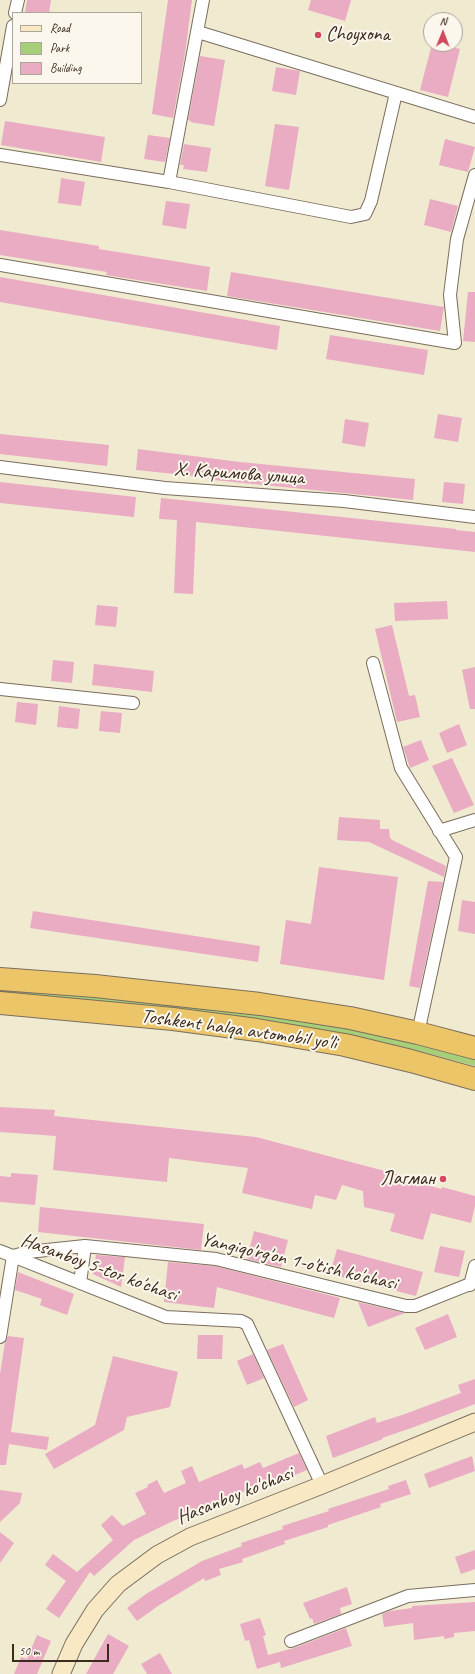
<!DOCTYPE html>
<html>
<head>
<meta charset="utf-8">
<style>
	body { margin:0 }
	#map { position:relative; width:475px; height:1674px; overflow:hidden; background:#f0ead1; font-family:Caveat,sans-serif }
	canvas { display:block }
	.legend { position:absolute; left:12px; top:12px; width:130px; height:72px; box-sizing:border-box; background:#fbf7ec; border:1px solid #aea59a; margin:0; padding:5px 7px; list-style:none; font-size:12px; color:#3b2a1e }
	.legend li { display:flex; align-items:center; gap:8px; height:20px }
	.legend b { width:20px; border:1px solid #aea59a }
	.north { position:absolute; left:423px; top:12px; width:40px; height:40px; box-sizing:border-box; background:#fbf7ec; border:1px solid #aea59a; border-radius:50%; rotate:1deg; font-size:11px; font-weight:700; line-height:16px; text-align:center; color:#3b2a1e }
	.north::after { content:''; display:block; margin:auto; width:14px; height:18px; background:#d1495b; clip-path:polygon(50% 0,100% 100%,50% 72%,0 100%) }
	.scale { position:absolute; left:12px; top:1644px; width:97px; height:18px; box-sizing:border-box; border:2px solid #3b2a1e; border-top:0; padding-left:5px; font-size:12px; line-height:14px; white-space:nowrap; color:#3b2a1e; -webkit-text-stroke:3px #fbf7ec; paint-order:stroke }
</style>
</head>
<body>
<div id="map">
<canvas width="475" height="1674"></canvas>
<ul class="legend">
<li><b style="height:5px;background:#f8e8c3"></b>Road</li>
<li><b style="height:11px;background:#a7cf79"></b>Park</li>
<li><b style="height:11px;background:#e9acc3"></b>Building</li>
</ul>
<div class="north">N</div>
<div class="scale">50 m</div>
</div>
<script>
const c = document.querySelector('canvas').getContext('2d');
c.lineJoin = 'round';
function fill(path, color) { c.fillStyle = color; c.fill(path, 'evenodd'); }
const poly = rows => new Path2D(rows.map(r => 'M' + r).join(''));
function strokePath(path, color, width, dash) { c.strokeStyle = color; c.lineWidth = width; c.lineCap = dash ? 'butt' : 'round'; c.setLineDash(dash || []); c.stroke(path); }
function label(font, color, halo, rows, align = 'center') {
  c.font = font + ' Caveat,sans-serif'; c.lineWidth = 4; c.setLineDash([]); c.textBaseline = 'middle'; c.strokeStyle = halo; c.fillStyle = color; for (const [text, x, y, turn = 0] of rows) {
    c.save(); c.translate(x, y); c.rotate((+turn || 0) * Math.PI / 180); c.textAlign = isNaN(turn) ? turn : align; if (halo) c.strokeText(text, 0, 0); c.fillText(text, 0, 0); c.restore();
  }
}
fill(poly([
	[0,985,298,1019,406,1040,475,1058,475,1066,404,1047,369,1040,0,993]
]), '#a7cf79');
fill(poly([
	[27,0,51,0,49,13,25,13],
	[168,0,192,0,185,54,173,118,152,114],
	[311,0,351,0,345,21,308,10],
	[432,44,440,44,460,49,448,97,420,90],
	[200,56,225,60,214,126,190,122,191,121,188,120],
	[276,67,300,71,296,95,272,91],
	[5,121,105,137,101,162,1,145],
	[275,124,299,127,289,190,265,186],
	[148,135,170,138,165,162,144,159],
	[445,139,475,147,468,172,439,165],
	[184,144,211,148,207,172,183,169,184,165,180,165],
	[61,178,85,182,81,206,58,203],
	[430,199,458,206,451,232,424,225],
	[166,201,190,204,186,229,162,225],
	[0,230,99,246,99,249,210,267,207,291,106,275,107,272,0,255],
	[231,272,444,307,440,331,227,296],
	[0,277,280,326,277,350,0,302],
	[468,292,475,292,475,342,463,341],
	[330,335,428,350,424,375,326,359],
	[438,414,462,418,458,442,434,438],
	[345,419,369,423,365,447,342,443],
	[0,434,109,445,107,466,0,454],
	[138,449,240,462,415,479,413,500,213,480,213,478,136,470],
	[0,482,136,497,134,517,0,503],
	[444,482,465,484,463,504,442,502],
	[161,498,456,529,456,530,475,532,475,552,196,522,193,594,174,593,177,520,159,519],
	[447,601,448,619,395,621,394,603],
	[97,605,118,607,116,627,95,625],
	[392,625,409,696,415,695,420,717,397,722,375,629],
	[53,660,74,662,72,683,51,681],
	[94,664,154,671,152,692,92,685],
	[475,667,475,709,470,709,462,670],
	[17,702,38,704,36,725,15,722],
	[59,706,80,709,78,729,57,727],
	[101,711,122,713,120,733,99,731],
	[459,724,467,745,447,753,439,733],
	[421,740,429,760,410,768,403,747],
	[452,758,474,805,454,813,432,766],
	[339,817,380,820,380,829,389,829,390,838,394,841,446,866,444,877,369,842,337,840],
	[319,867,398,877,384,980,280,964,286,920,311,924],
	[428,881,443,882,420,988,409,986],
	[462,900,475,902,475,934,458,931],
	[33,911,260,946,258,962,30,928],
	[0,1107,55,1110,54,1116,256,1137,400,1175,399,1177,441,1189,442,1187,475,1196,475,1205,471,1223,431,1213,423,1240,390,1231,395,1214,364,1207,363,1191,342,1185,336,1200,315,1195,312,1209,242,1193,248,1168,169,1158,167,1182,53,1170,56,1136,0,1132],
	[11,1173,38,1175,35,1205,0,1202,0,1176,11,1177],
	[40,1207,204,1224,201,1250,38,1232],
	[254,1231,288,1240,281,1267,247,1259],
	[440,1246,465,1251,459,1277,434,1272],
	[337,1249,423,1272,416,1296,349,1279,347,1273,346,1278,330,1274],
	[96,1255,125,1257,121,1287,93,1274],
	[168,1262,215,1266,340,1298,334,1318,217,1287,214,1308,164,1302],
	[18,1272,74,1294,67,1315,40,1305,42,1299,15,1290],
	[358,1302,362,1303,405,1313,368,1327],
	[448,1314,457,1337,425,1350,415,1328],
	[198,1335,223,1335,222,1359,197,1359],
	[8,1336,24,1338,11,1432,49,1437,47,1450,9,1444,6,1465,0,1465,0,1374,5,1342],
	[283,1344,308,1400,294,1407,267,1350],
	[253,1354,264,1378,247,1385,237,1361],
	[113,1356,178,1372,170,1407,127,1417,124,1430,54,1469,45,1454,95,1425],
	[475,1379,475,1404,414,1427,382,1438,383,1439,333,1458,326,1436,375,1417,377,1423,405,1414,461,1393,458,1385],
	[299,1453,307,1470,278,1482,277,1480,256,1489,255,1487,171,1522,134,1540,94,1576,90,1572,59,1618,46,1609,66,1581,45,1565,53,1554,77,1572,113,1540,101,1525,112,1515,123,1526,146,1514,135,1493,148,1487,147,1485,157,1480,164,1493,186,1483,181,1471,192,1466,199,1482,242,1464,244,1469,260,1462,263,1468],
	[472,1456,475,1471,429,1488,424,1474],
	[406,1480,411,1494,380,1504,381,1507,328,1525,328,1527,284,1541,285,1544,242,1559,243,1562,219,1569,221,1575,205,1581,204,1578,158,1606,137,1621,127,1608,146,1594,202,1561,242,1546,241,1543,283,1529,282,1526,329,1511,328,1509,389,1489,388,1486],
	[0,1490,22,1493,20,1503,0,1522],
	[0,1532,14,1543,0,1563],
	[475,1550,475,1569,461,1574,455,1557],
	[347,1587,352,1604,340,1608,341,1614,314,1624,312,1618,310,1619,303,1603],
	[475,1602,475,1631,454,1633,454,1637,444,1639,444,1636,414,1640,413,1623,384,1627,382,1614,390,1611,412,1608,412,1606],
	[260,1618,266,1635,263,1636,268,1655,294,1648,346,1628,352,1646,281,1668,280,1662,257,1669,249,1640,245,1641,240,1624],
	[108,1634,129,1646,113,1674,86,1674],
	[37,1635,51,1641,37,1674,14,1674,21,1657,27,1659],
	[160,1653,172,1674,147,1674,141,1664]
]), '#e9acc3');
const street = poly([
	[15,13,18,0],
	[198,32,475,117],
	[0,100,13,26],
	[0,155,169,182,351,217,365,214,371,201,396,93],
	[169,182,203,0],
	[0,265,455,343,450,295,457,239,475,175],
	[0,467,165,488,344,501,475,517],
	[373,663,401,768,456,857,418,1033],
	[0,689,133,703],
	[439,831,475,820],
	[0,1251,166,1317,241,1321,247,1324,322,1485],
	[80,1283,85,1246,216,1259,406,1306,415,1306,475,1282],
	[470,1285,475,1266],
	[0,1337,13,1256,28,1252,85,1246],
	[291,1641,408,1596,475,1590]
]);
const secondary = poly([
	[61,1674,74,1644,95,1610,118,1584,157,1555,190,1537,322,1485,475,1422]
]);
const highway = poly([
	[0,979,95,986,260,1004,350,1018,418,1033,475,1048],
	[0,1003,173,1019,257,1030,345,1045,411,1061,475,1079]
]);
strokePath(street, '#7a6d5d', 14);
strokePath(secondary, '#7a6d5d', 19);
strokePath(highway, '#7a6d5d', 24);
strokePath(street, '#fff', 12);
strokePath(secondary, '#f8e8c3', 17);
strokePath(highway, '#edc569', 22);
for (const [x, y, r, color] of [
	[318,35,4,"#d1495b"],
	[443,1179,4,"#d1495b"]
]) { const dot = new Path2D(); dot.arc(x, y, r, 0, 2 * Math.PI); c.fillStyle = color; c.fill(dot); strokePath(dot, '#fbf7ec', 1.5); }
label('20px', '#3b2a1e', '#fbf7ec', [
	["Choyxona",326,35],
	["Лагман",435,1179,"right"]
], 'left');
label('20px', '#3b2a1e', '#fbf7ec', [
	["Х. Каримова улица",239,474,4],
	["Toshkent halqa avtomobil yo'li",239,1030,8],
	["Yangiqo'rg'on 1-o'tish ko'chasi",299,1262,13],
	["Hasanboy 5-tor ko'chasi",99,1268,20],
	["Hasanboy ko'chasi",235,1496,-22]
]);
</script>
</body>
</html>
